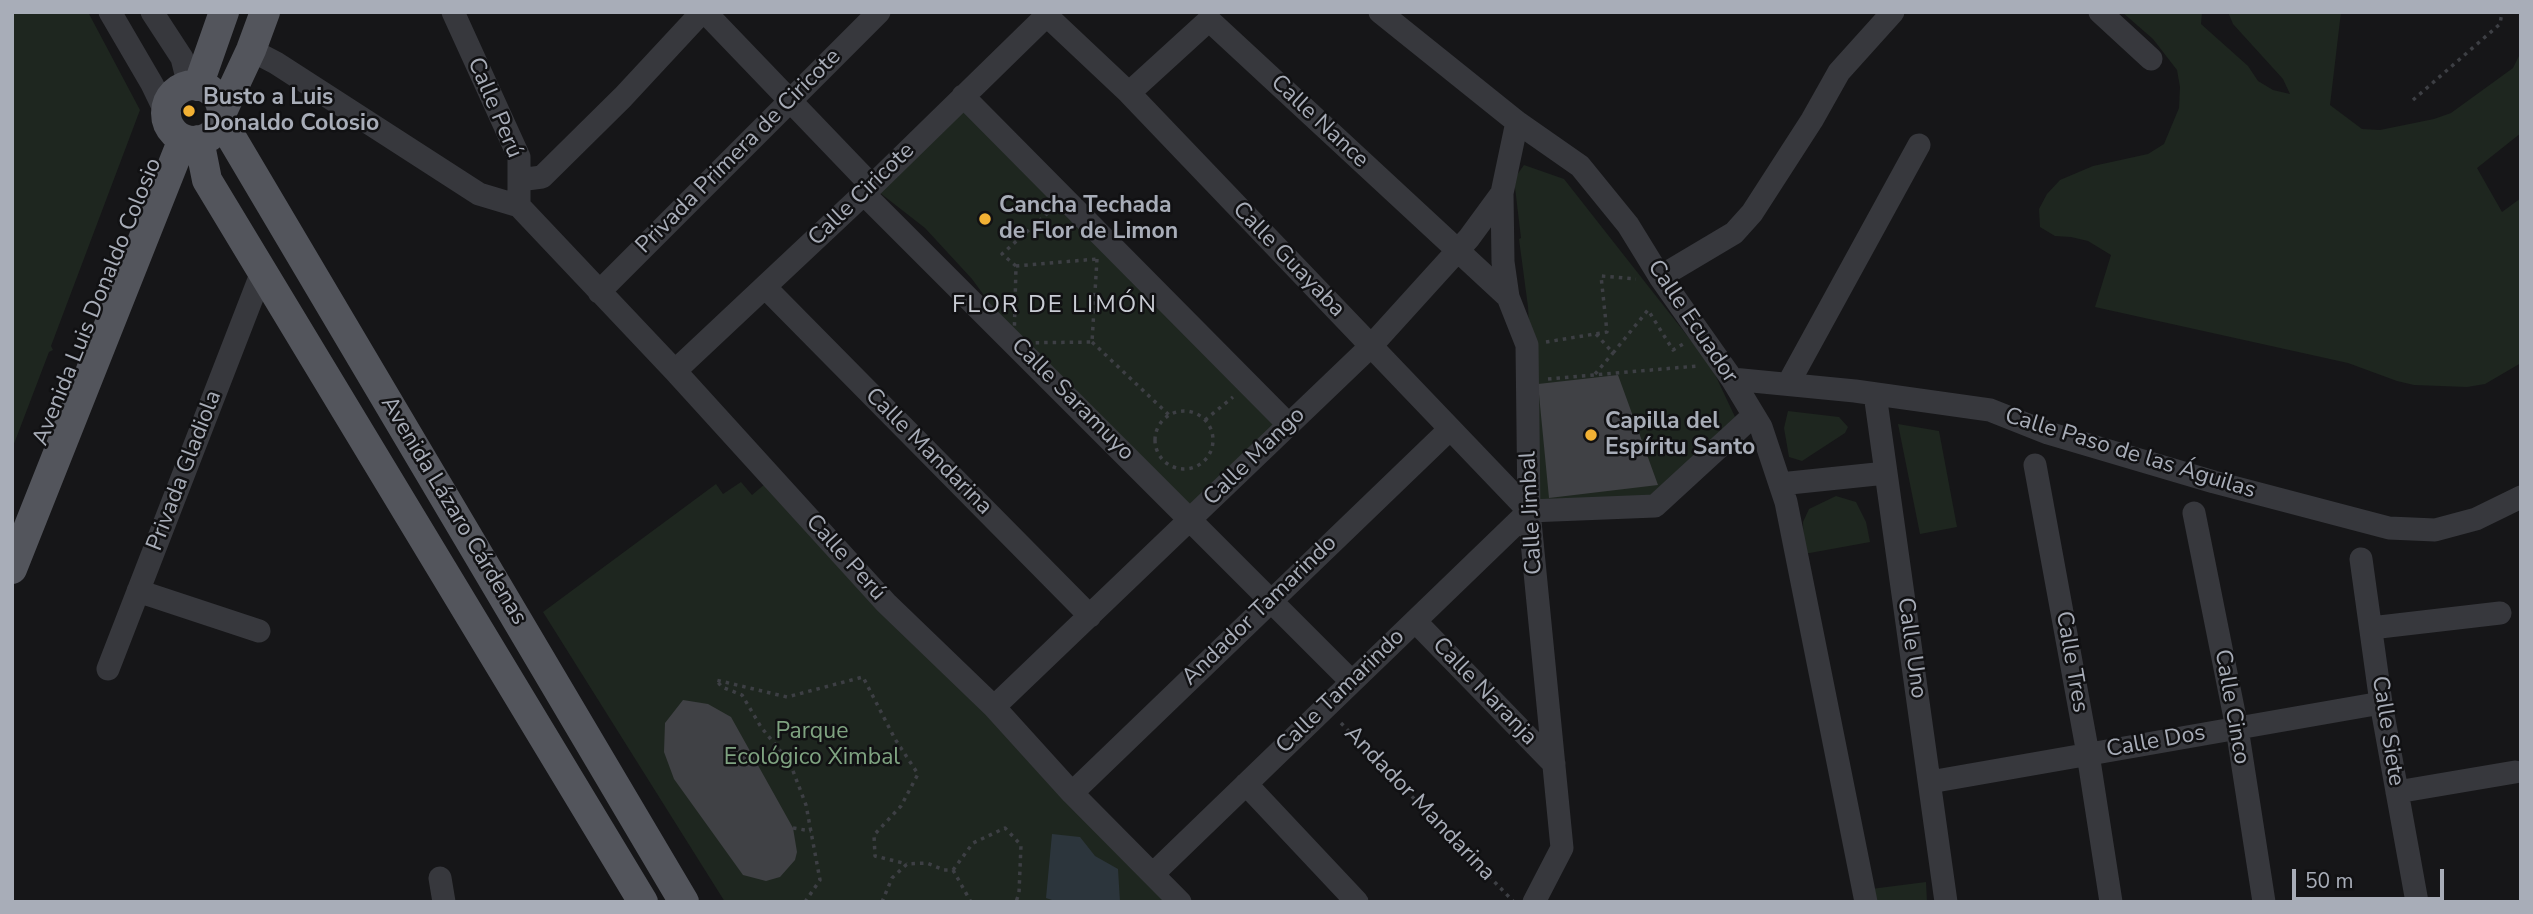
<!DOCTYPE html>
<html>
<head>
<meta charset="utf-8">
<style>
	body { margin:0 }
	#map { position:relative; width:2533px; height:914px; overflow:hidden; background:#161618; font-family:"Nunito Sans",sans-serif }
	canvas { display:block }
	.frame { position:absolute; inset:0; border:14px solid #a8adb8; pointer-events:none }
	.scale { position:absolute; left:2292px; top:869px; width:152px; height:32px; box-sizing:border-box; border:4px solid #a8adb8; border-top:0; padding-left:9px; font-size:21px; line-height:24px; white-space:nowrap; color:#a8adb8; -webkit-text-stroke:5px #111113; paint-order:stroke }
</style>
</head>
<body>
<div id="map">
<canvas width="2533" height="914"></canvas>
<div class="frame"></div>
<div class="scale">50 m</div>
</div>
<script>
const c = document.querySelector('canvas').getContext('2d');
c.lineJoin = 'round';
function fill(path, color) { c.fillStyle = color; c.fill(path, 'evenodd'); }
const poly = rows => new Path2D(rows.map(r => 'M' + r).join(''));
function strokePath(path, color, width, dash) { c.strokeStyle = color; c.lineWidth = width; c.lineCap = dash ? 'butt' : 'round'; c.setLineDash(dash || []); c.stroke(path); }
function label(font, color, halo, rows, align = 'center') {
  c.font = font + ' "Nunito Sans",sans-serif'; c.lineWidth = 5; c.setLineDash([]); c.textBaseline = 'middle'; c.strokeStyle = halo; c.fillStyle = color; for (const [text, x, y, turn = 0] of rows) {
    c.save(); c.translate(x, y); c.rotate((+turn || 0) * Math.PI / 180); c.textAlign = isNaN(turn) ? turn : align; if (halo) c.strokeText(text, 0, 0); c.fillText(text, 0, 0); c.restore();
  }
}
fill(poly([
	[12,12,88,12,140,110,51,346,53,350,49,352,12,449],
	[2122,12,2202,12,2201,24,2248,66,2258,81,2273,90,2290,94,2283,79,2233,24,2228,12,2341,12,2330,105,2362,129,2380,130,2434,119,2451,113,2513,68,2521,52,2521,133,2477,168,2502,212,2521,198,2521,363,2485,384,2467,387,2414,385,2397,381,2348,363,2095,307,2111,255,2088,241,2071,237,2055,236,2040,227,2039,209,2047,194,2060,180,2093,166,2148,154,2164,144,2179,108,2180,87,2177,70,2153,39],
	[962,101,1286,425,1192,514,1021,346,972,279,925,228,875,189],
	[1524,165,1564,179,1711,366,1736,419,1650,496,1532,506,1532,380,1528,307,1519,239,1521,238,1514,179],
	[1788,411,1839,417,1848,427,1845,433,1802,461,1789,457,1784,428],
	[1898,424,1939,431,1957,527,1920,534],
	[772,478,1177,902,725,902,543,612,716,484,723,494,741,482,752,495],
	[1836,496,1856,502,1866,522,1870,542,1804,554,1803,522,1809,509],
	[1926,882,1927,902,1872,902,1871,889]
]), '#1e261f');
fill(poly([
	[1052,834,1080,837,1095,856,1118,869,1120,902,1058,902,1046,898]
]), '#2c353c');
fill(poly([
	[1618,375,1658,485,1549,498,1538,384],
	[683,700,708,704,731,717,793,828,797,852,795,860,780,877,766,881,743,875,674,779,664,752,665,723]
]), '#404145');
strokePath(poly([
	[2413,100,2500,24,2502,12],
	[1097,259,1092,342,1014,343,1016,266,1097,259],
	[1016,266,1002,254,1049,212],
	[1596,334,1613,353,1648,310,1673,350,1683,344],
	[1092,342,1169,415],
	[1546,342,1607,332,1601,276,1636,279],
	[1595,374,1613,353],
	[1548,379,1697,366],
	'1155 440a29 29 0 1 1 58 0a29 29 0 1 1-58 0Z',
	[1205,420,1233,397],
	[1341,723,1513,901],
	[793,828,811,831],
	[953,870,973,843,1005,828,1021,845,1019,893,1016,902],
	[953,870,971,902],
	[805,902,820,880,806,805,790,763,761,727,742,695,722,687,716,680,787,697,863,677,895,739,918,774,901,806,874,835,875,856,907,864],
	[882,902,892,878,907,864,927,863,944,870,953,870]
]), '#3d3f44', 3.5, [3.5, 5]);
strokePath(poly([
	[110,12,152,84,166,113],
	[152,12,182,58,189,86],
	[453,12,519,157,519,206,675,371,886,603,994,707,1072,793,1180,902],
	[705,12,872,186],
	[1043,12,1129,93,1529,511],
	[1380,12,1517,122,1580,166,1628,225,1660,277,1732,379,1761,427,1786,502,1866,902],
	[2100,12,2151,59],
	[251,50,276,63,479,194,519,206],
	[1129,93,1209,20,1508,297],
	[963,96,1289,425],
	[1517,122,1502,193,1503,262,1508,297,1527,345,1529,511,1562,848,1534,902],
	[519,180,542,177,623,97,702,12],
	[863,193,1351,681],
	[1660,277,1734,233,1752,213,1812,120,1839,72,1893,12],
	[765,287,1090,616],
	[599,292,879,12],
	[675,371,872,186,1046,16],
	[1732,379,1855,391,1990,410,2048,433,2214,482,2389,528,2435,530,2476,519,2521,497],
	[1788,384,1919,145],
	[1875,394,1946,902],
	[2035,465,2088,754,2111,902],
	[1780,484,1886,473],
	[1529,511,1655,506,1754,415],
	[2194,513,2237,728,2264,902],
	[2361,559,2381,703,2417,902],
	[138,591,259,631],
	[1415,621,1554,764],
	[2371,628,2500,613],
	[108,669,262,272],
	[994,707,1371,346,1469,238,1502,193],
	[1930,782,2381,703],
	[1246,784,1357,902],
	[2397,792,2515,772],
	[1072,793,1450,429],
	[1153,874,1529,511],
	[440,878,444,902]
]), '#37383d', 23);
strokePath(poly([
	'166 113a28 28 0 1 1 56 0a28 28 0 1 1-56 0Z',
	[198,86,224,12],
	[222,112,251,50,265,12],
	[221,120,684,902],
	[199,140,207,180,643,902],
	[12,569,183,139]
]), '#53555c', 30);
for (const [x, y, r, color] of [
	[189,111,7,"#f2b134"],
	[985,219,7,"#f2b134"],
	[1591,435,7,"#f2b134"]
]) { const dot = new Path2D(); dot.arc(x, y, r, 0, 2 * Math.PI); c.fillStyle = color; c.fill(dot); strokePath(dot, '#111113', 2.5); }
label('bold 23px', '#a8adb8', '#111113', [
	["Busto a Luis",203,98],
	["Donaldo Colosio",203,124],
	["Cancha Techada",999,206],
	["de Flor de Limon",999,232],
	["Capilla del",1605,422],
	["Espíritu Santo",1605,448]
], 'left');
label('23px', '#a8adb8', '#111113', [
	["Calle Perú",494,108,67],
	["Calle Nance",1319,122,43],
	["Privada Primera de Ciricote",739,152,-45],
	["Calle Ciricote",862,195,-44],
	["Calle Guayaba",1288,260,46],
	["Avenida Luis Donaldo Colosio",98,302,-68],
	["Calle Ecuador",1692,322,56],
	["Calle Saramuyo",1072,400,45],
	["Calle Mandarina",928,452,45],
	["Calle Paso de las Águilas",2130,454,17],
	["Calle Mango",1255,457,-44],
	["Privada Gladiola",185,471,-69],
	["Avenida Lázaro Cárdenas",453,511,59],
	["Calle Jimbal",1532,513,-93],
	["Calle Perú",845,558,48],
	["Andador Tamarindo",1260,611,-44],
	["Calle Uno",1911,648,82],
	["Calle Tres",2071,662,80],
	["Calle Tamarindo",1341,692,-44],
	["Calle Naranja",1484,692,46],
	["Calle Cinco",2231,707,80],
	["Calle Siete",2387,731,81],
	["Calle Dos",2156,742,-10],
	["Andador Mandarina",1419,804,46]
]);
label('23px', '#7fa381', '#111113', [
	["Parque",812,732],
	["Ecológico Ximbal",812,758]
]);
c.letterSpacing = '2px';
label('24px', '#c9ccd4', '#111113', [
	["FLOR DE LIMÓN",1055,306]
]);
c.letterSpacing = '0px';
</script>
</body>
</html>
